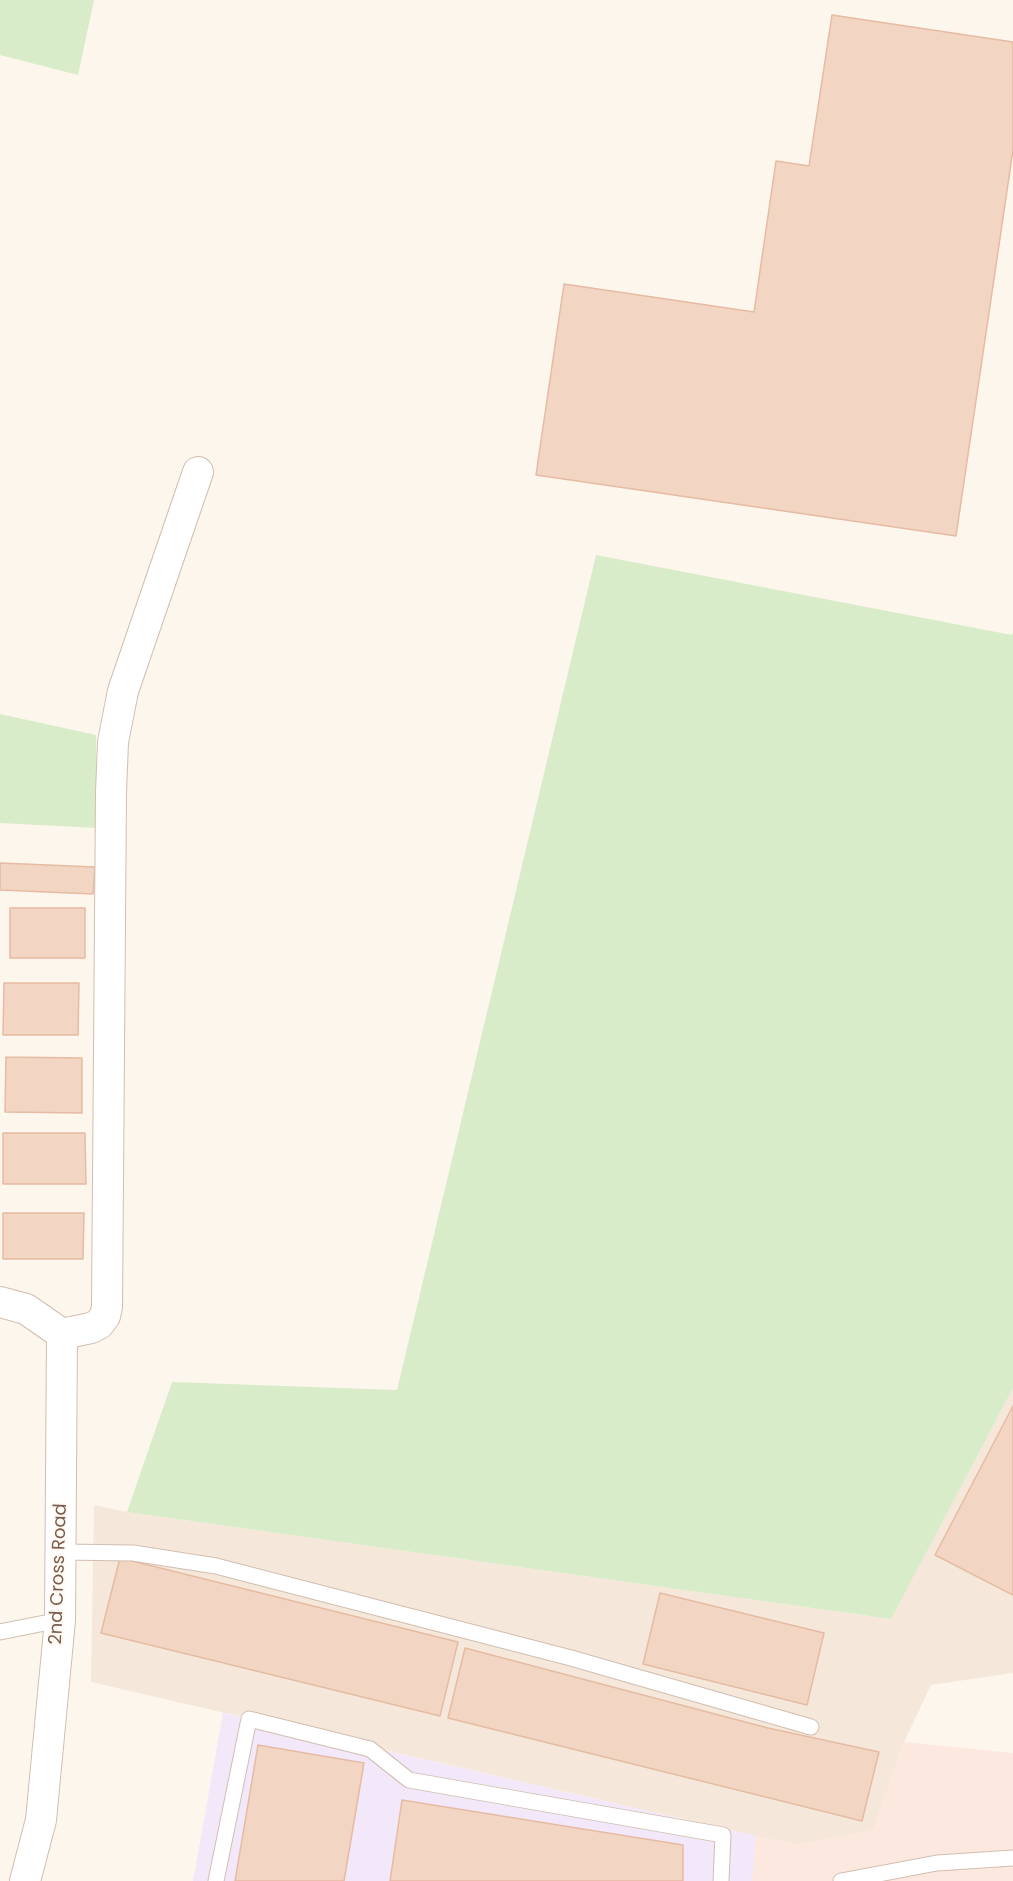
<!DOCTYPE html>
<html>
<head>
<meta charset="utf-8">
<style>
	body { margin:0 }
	canvas { display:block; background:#fdf6ec }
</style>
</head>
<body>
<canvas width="1013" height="1881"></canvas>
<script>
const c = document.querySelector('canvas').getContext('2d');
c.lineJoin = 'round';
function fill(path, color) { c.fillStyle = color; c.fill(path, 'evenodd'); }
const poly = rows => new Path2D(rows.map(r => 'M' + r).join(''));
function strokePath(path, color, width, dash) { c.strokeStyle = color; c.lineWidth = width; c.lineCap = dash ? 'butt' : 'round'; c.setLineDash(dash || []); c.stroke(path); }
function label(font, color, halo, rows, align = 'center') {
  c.font = font + ' Poppins,sans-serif'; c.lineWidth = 4.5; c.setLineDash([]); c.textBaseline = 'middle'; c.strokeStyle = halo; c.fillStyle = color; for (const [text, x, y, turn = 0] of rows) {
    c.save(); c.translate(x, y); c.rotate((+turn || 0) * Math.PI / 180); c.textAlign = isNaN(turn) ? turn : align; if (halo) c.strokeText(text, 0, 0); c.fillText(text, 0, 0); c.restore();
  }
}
fill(poly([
	[1013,1388,1013,1673,931,1685,904,1742,873,1831,795,1845,91,1682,94,1505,127,1512,890,1619]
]), '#f5e8da');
fill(poly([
	[904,1742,1013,1753,1013,1881,752,1881,756,1836,795,1845,873,1830]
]), '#fde8e0');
fill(poly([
	[223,1713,756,1836,752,1881,193,1881]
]), '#f3e8fa');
fill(poly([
	[0,0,94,0,78,75,0,55],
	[596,555,1012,635,1013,632,1013,1388,891,1619,127,1512,172,1382,397,1390],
	[0,714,96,735,97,828,0,823]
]), '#d8ecc9');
const building = poly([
	[832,15,1013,42,1013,150,956,536,536,475,564,284,754,312,776,161,809,166,832,15],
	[0,863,95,867,93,894,0,890,0,863],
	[10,908,85,908,85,958,10,958,10,908],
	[4,983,79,983,78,1035,3,1035,4,983],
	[6,1057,82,1058,82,1113,5,1112,6,1057],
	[3,1133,85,1133,86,1184,3,1184,3,1133],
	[3,1213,84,1213,83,1259,3,1259,3,1213],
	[1013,1406,1013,1595,935,1555,1013,1406],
	[120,1558,458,1642,440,1716,101,1633,120,1558],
	[660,1593,824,1633,807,1705,643,1664,660,1593],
	[465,1648,768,1728,879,1752,862,1821,448,1718,465,1648],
	[258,1745,364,1763,344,1881,235,1881,258,1745],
	[402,1800,683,1845,683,1881,390,1881,402,1800]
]);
fill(building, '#f3d5c3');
strokePath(building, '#e6bba3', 1.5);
const lane = poly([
	[62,1552,133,1553,216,1566,571,1658,811,1727],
	[0,1632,60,1620],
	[216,1881,249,1719,370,1749,409,1780,723,1835,721,1881],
	[841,1881,937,1863,1013,1858]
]);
const street = poly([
	[0,1302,26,1309,62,1334],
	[62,1334,91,1328,99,1324,105,1316,107,1307,111,793,113,742,123,691,198,472],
	[25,1881,41,1820,60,1620,62,1334]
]);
strokePath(lane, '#d1beb0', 17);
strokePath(street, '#d1beb0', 32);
strokePath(lane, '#fff', 15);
strokePath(street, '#fff', 30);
label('18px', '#7a5c4d', '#fffaf3', [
	["2nd Cross Road",59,1574,-88]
]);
</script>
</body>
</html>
